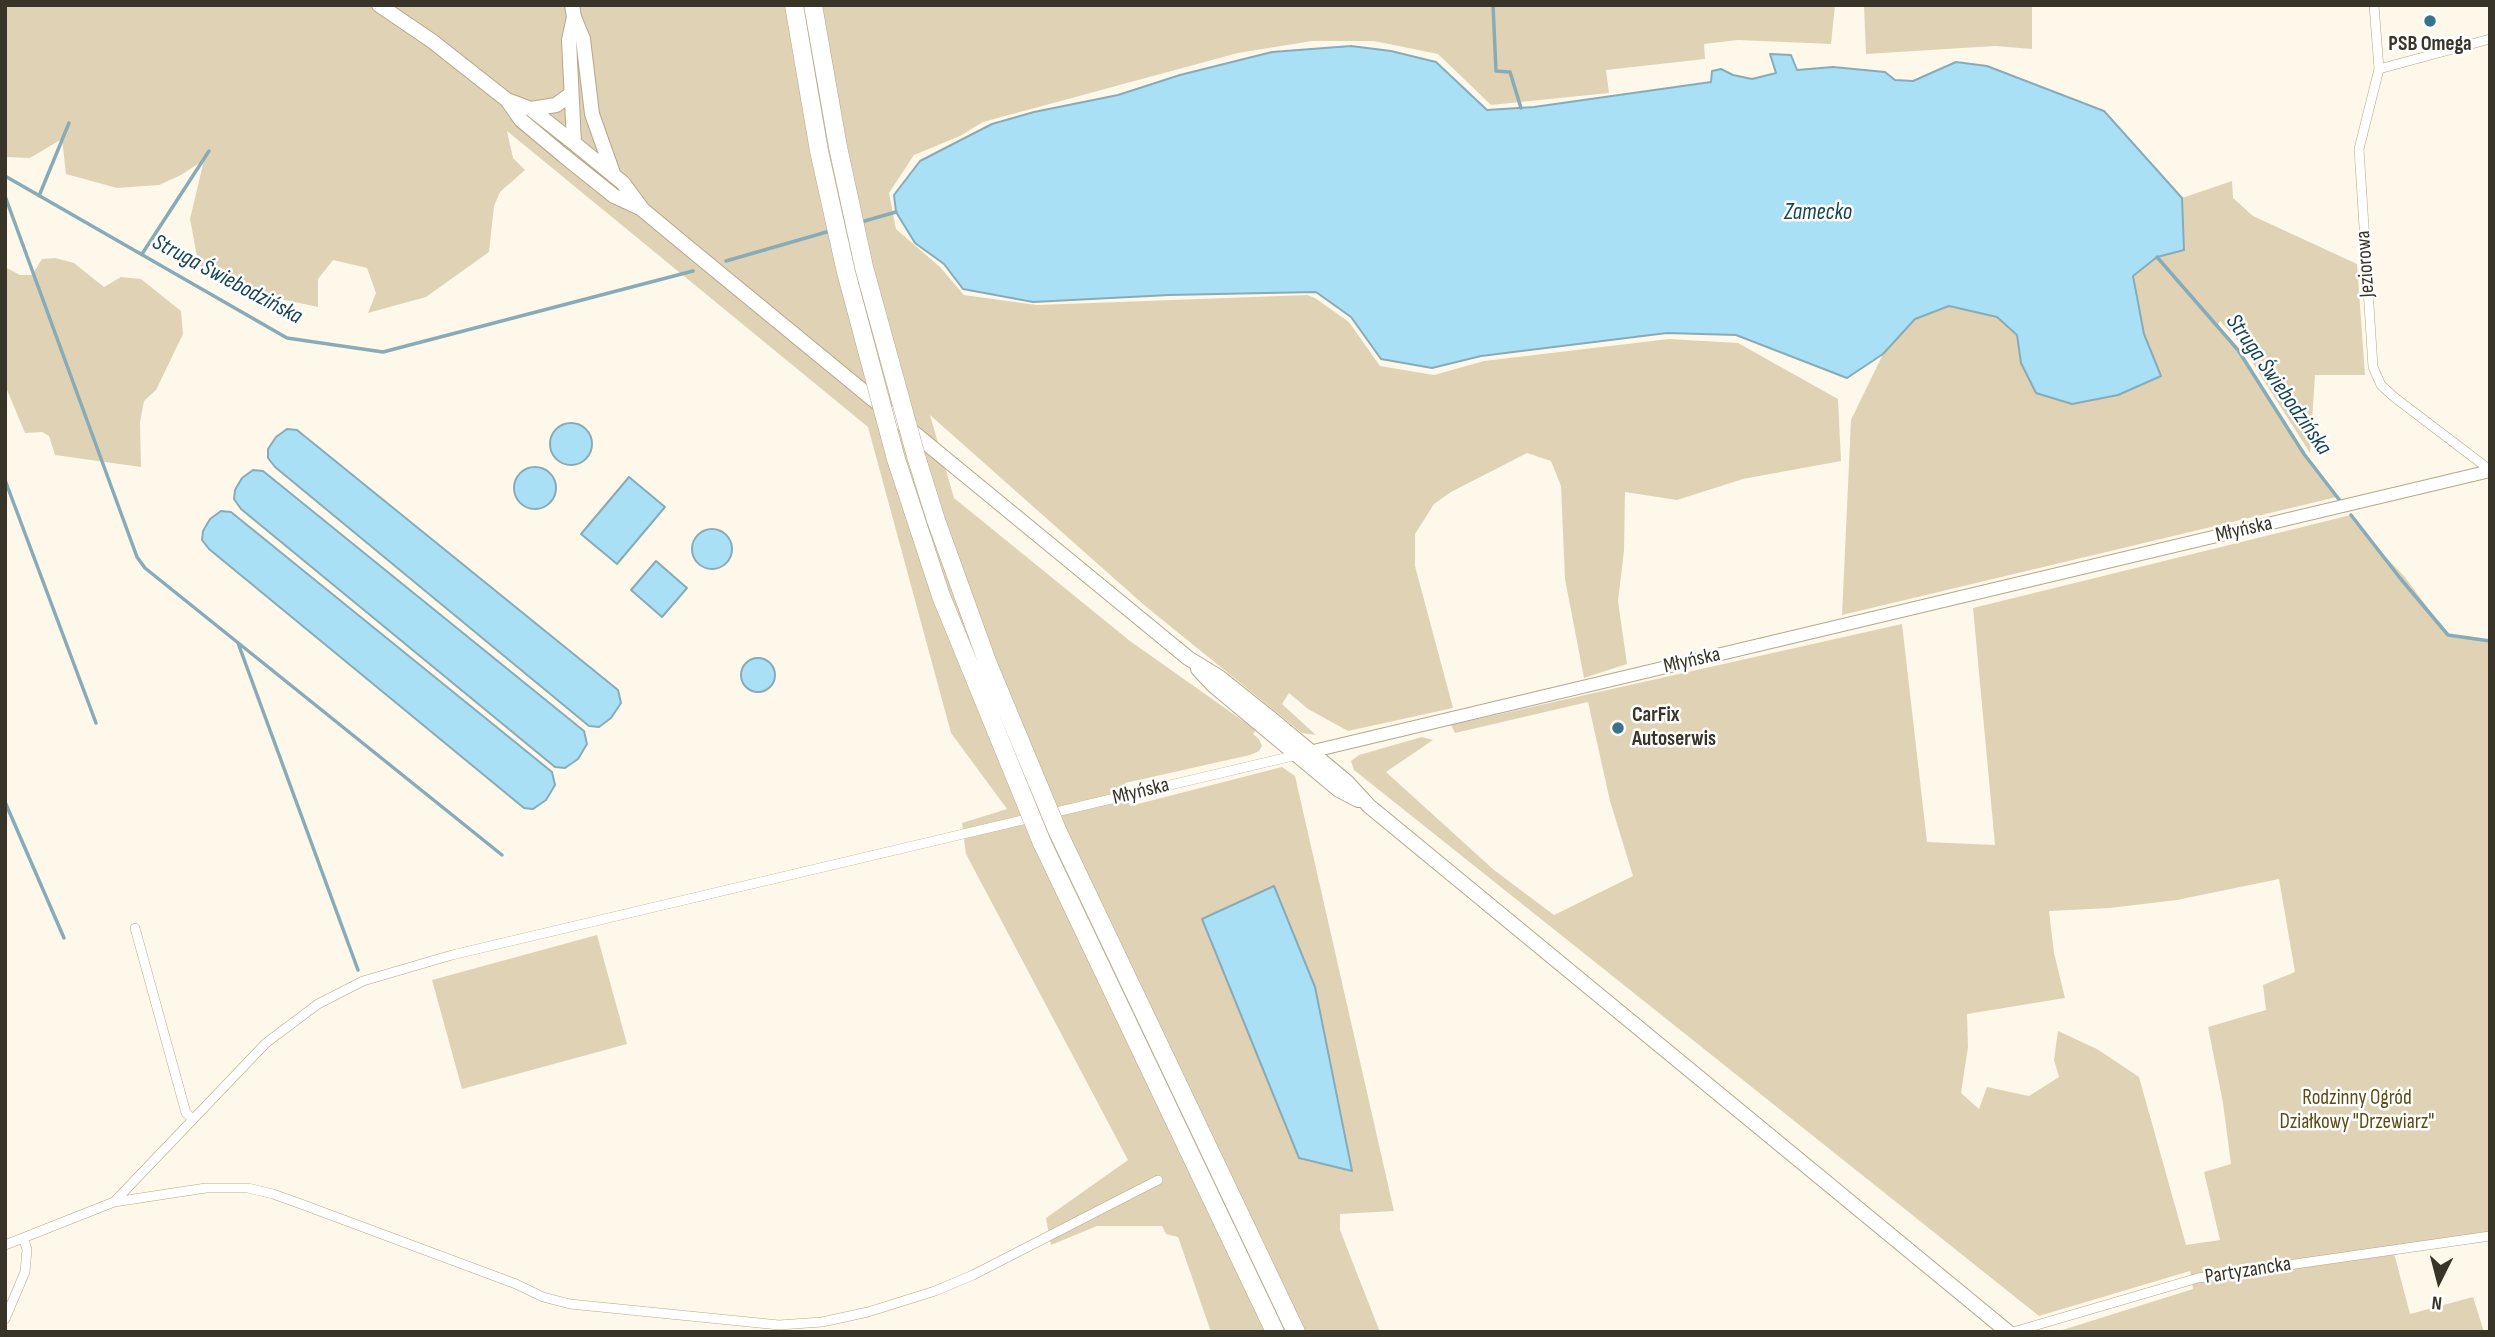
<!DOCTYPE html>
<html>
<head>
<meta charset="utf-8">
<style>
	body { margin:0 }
	#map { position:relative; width:2495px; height:1337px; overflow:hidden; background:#fef8eb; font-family:"Sofia Sans Condensed",sans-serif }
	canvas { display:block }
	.frame { position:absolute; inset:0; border:7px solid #393428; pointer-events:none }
	.north { position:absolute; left:2404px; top:1246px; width:70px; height:70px; -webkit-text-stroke:5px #fff; paint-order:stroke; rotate:186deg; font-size:19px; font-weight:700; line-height:28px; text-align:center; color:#393428 }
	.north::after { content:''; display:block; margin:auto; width:24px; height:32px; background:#393428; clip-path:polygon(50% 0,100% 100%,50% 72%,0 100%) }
</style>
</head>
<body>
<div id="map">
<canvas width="2495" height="1337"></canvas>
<div class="frame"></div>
<div class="north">N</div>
</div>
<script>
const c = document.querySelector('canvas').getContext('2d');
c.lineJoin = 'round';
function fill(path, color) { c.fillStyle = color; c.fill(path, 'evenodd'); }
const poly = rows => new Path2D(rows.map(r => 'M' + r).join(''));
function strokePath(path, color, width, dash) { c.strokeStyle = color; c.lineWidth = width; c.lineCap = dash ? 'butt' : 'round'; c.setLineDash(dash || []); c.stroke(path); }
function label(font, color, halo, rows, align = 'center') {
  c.font = font + ' "Sofia Sans Condensed",sans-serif'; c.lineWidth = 5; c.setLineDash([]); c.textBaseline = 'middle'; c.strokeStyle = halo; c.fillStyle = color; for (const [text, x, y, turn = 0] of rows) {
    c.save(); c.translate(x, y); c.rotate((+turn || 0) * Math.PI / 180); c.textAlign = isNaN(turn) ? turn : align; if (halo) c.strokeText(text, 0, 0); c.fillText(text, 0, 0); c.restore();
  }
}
fill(poly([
	[5,5,1835,5,1831,44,1738,40,1704,44,1705,59,1606,70,1609,93,1491,105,1438,54,1374,41,1312,41,1238,53,983,122,960,136,914,155,889,193,896,229,940,267,964,295,1037,305,1307,295,1315,298,1349,322,1380,366,1434,375,1484,361,1669,339,1738,343,1838,399,1841,461,1743,479,1677,500,1625,492,1624,551,1618,601,1627,664,1584,678,1565,579,1561,486,1551,461,1527,453,1451,492,1434,504,1415,534,1415,566,1453,708,1348,731,1308,709,1289,693,1282,704,1316,735,1302,733,1144,605,930,415,954,498,1130,641,1256,730,1253,734,1259,739,1262,746,1259,751,1250,755,1125,783,1130,806,1282,767,1295,776,1394,1211,1340,1214,1340,1230,1380,1332,1211,1332,1178,1237,1166,1234,1162,1226,1097,1226,1051,1245,1046,1218,1128,1160,966,854,962,823,1007,809,951,733,868,427,507,131,513,158,525,170,500,192,494,206,489,252,426,297,368,313,376,293,367,268,333,260,318,279,318,307,271,297,199,267,190,219,204,160,181,175,159,185,117,188,66,174,62,139,30,158,5,157],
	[1864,5,2032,5,2032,49,1995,46,1866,54],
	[2232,181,2233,198,2253,216,2357,264,2365,375,2315,375,2310,453,2240,343,2220,321,2218,325,2238,350,2304,454,2337,497,1842,615,1851,420,1883,354,1915,319,1949,306,1997,317,2017,336,2021,363,2144,334,2133,276,2157,257,2184,250,2182,198],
	[55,258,74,263,104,287,121,277,141,279,181,311,183,334,156,390,144,401,140,422,141,467,55,455,49,436,42,432,25,433,5,385,5,267,20,275,32,275,42,259],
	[2351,515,2373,544,2404,576,2448,635,2490,641,2490,1235,2394,1253,2410,1314,2473,1297,2484,1332,2056,1332,2193,1289,2190,1271,2039,1316,1354,770,1351,761,1359,755,1422,737,1433,740,1386,772,1494,870,1554,915,1633,876,1610,801,1588,702,1455,733,1451,725,1902,624,1927,842,1995,845,1973,608],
	[2279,879,2295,972,2263,985,2266,1010,2208,1027,2223,1103,2231,1164,2204,1172,2220,1240,2186,1245,2139,1077,2097,1049,2058,1031,2054,1060,2059,1077,2029,1096,1987,1087,1979,1109,1961,1093,1968,1047,1967,1014,2065,998,2054,953,2049,911,2110,908,2177,900],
	[597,935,627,1044,462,1089,432,980]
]), '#e0d3b5');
const water = poly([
	[1351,46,1391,51,1436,62,1487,110,1534,107,1711,82,1712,71,1721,69,1733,75,1752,79,1776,73,1770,54,1791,55,1797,70,1833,67,1885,72,1895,80,1913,81,1956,62,1987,66,2104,111,2182,198,2184,250,2157,257,2133,276,2144,334,2161,376,2118,395,2072,404,2036,393,2021,363,2017,335,1997,317,1949,306,1915,319,1883,354,1847,378,1736,335,1667,333,1481,356,1432,368,1381,359,1351,317,1316,292,1169,295,1033,302,963,289,944,264,915,243,896,212,894,195,920,161,992,124,1034,112,1118,95,1180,75,1272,52,1351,46],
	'550 444a21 21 0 1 1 42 0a21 21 0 1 1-42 0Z',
	[287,429,297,430,618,690,621,703,611,718,599,727,589,726,275,467,268,458,268,449,276,437,287,429],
	'514 488a21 21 0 1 1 42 0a21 21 0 1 1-42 0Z',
	[253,470,263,471,584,731,587,744,578,759,565,768,555,767,241,509,234,499,235,490,242,478,253,470],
	[629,477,665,507,617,564,581,534,629,477],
	[221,511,231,512,552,772,555,785,546,800,533,809,524,808,209,549,202,540,203,531,210,519,221,511],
	'692 549a20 20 0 1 1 40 0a20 20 0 1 1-40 0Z',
	[656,561,687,588,662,617,631,590,656,561],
	'741 675a17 17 0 1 1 34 0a17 17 0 1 1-34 0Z',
	[1274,886,1315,987,1352,1171,1299,1158,1202,919,1274,886]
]);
fill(water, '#a9e0f6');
strokePath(water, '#87acb8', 2);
strokePath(poly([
	[1493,5,1496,71,1510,72,1521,108],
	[5,176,287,338,383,352,693,271],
	[5,196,137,557,145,568,502,855],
	[39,196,69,123],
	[861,222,896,212],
	[142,254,209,151],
	[2157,257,2238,350,2304,454,2341,502],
	[726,261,830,231],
	[5,480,96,723],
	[2351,515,2400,578,2448,635,2490,641],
	[238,643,358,970],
	[5,802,64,938]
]), '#87acb8', 3.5);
const street = poly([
	[2374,5,2379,69,2359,149,2373,367,2381,385,2394,397,2490,470],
	[2379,69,2490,39],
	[135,928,186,1113,193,1119],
	[114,1202,206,1188,248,1188,273,1194,301,1204,516,1284,543,1297,570,1304,779,1325,822,1322,868,1312,935,1291,973,1275,1158,1180],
	[5,1245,114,1202,266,1043,318,1004,363,981,452,955,1297,755],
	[5,1319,25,1272,27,1249,23,1238],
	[2013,1332,2198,1278,2490,1236]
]);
const secondary = poly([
	[1305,753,2490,471]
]);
const primary = poly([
	[379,5,432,41,507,100,531,109,574,143,623,183,643,210,690,249,1188,658,1219,677,1274,721,1347,782,1369,806,2008,1332],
	[572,5,574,17,583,39,592,114,614,176],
	[574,17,569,40,574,143],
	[507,100,521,120,564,156,614,196,642,209],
	[531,109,556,105,571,94],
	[1198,669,1213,685,1339,790,1358,800]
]);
const highway = poly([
	[1058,832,1296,1332],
	[1042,843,1275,1332]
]);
strokePath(street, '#b5a88a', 10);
strokePath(secondary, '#b5a88a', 14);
strokePath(primary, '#b5a88a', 16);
strokePath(highway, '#b5a88a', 19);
strokePath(street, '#fff', 9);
strokePath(secondary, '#fff', 12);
strokePath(primary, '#fff', 14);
strokePath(highway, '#fff', 18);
const highwayBridge = poly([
	[794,5,819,151,846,272,896,459,941,596,1042,843],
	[813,5,838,147,864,267,916,456,936,520,988,664,1058,832]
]);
strokePath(highwayBridge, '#b5a88a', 19, []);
strokePath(highwayBridge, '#fff', 18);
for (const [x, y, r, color] of [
	[2430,21,7,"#37748a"],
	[1618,728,7,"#37748a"]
]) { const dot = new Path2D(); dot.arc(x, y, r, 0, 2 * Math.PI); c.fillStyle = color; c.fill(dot); strokePath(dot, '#fff', 2.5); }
label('bold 21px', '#393428', '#fff', [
	["PSB Omega",2430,45],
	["CarFix",1632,716,"left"],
	["Autoserwis",1632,740,"left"]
]);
label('21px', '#393428', '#fff', [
	["Jeziorowa",2366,264,-94],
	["Młyńska",2244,530,-13],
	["Młyńska",1692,661,-13],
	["Młyńska",1141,792,-14],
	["Partyzancka",2248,1271,-9]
]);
label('21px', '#5f4a13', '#fff', [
	["Rodzinny Ogród",2357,1099],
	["Działkowy \"Drzewiarz\"",2357,1123]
]);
label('italic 23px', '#164555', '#fff', [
	["Zamecko",1818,213],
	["Struga Świebodzińska",227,280,28],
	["Struga Świebodzińska",2278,385,55]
]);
</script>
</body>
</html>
